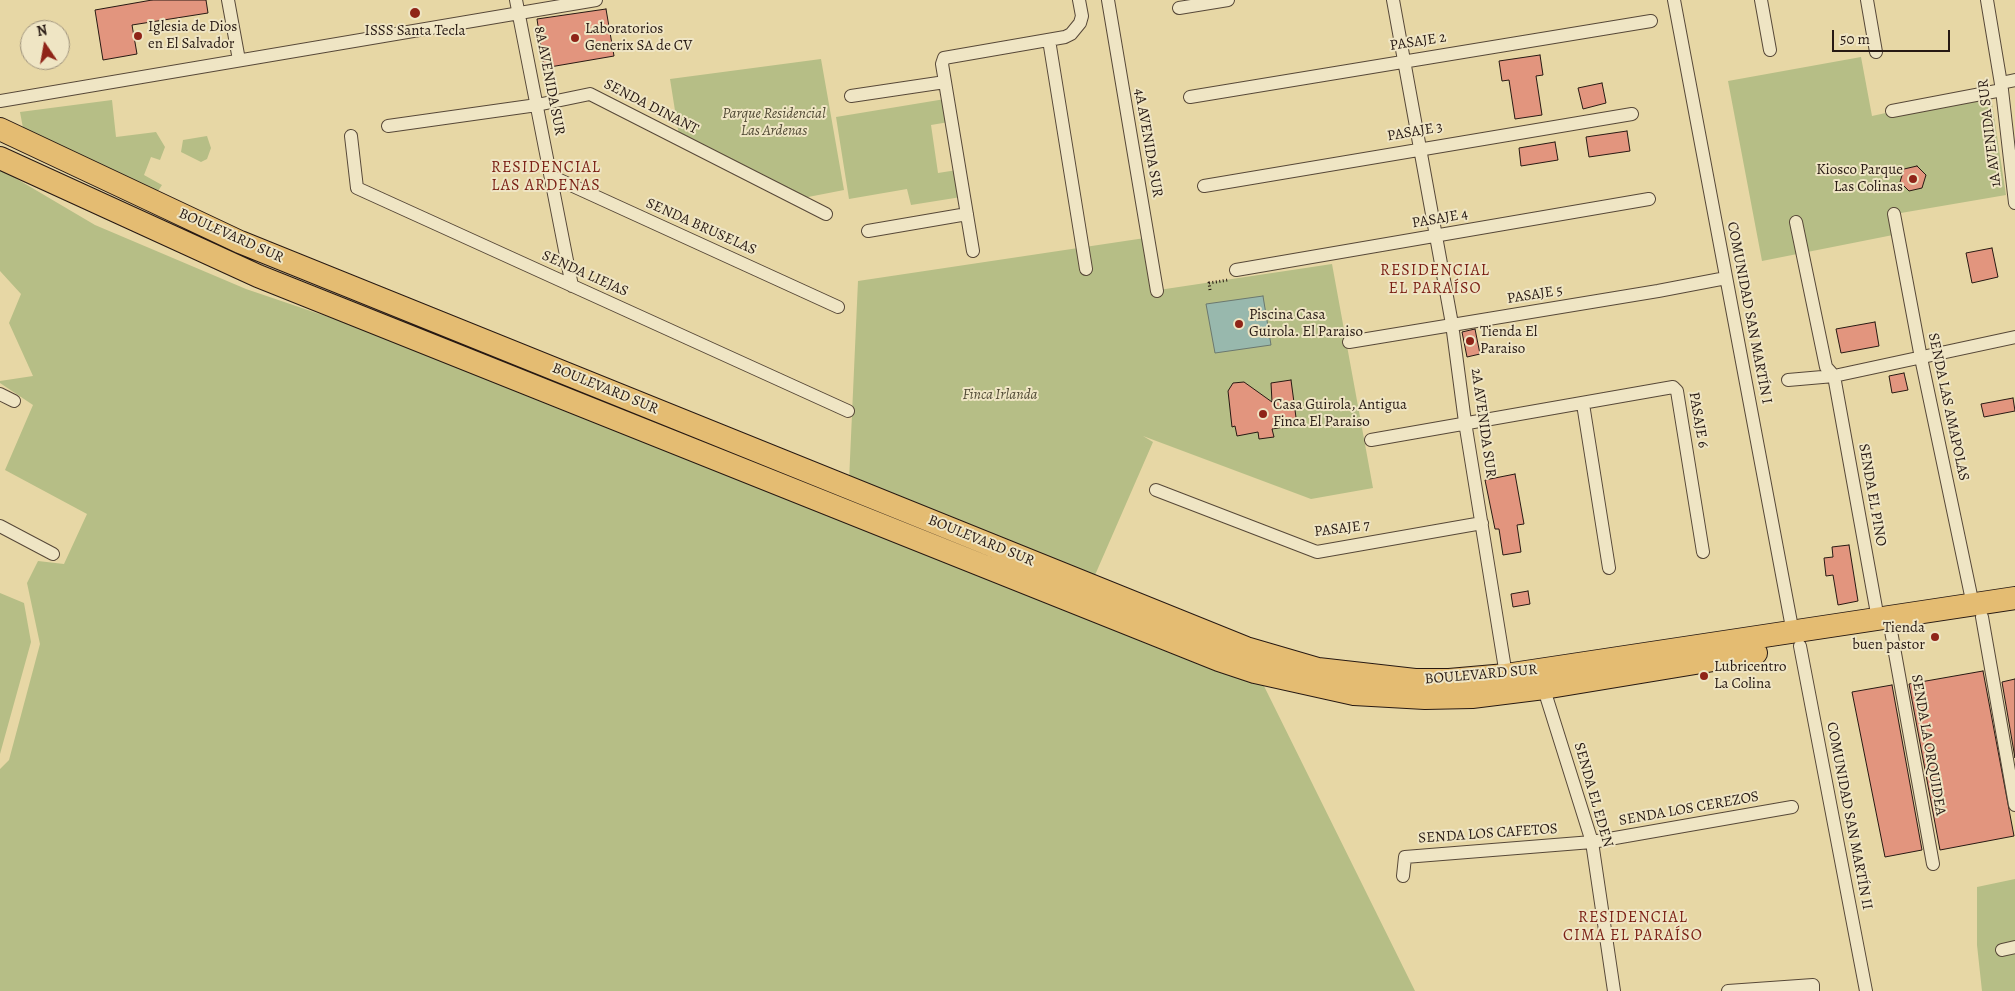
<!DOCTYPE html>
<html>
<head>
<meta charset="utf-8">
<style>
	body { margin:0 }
	#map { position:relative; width:2015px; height:991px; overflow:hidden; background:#e7d7a5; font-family:Alegreya,serif }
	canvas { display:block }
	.north { position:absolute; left:20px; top:20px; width:50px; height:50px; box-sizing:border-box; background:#efe5c4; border:1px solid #9f937d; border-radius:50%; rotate:348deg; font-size:14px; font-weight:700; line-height:20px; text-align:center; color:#271913 }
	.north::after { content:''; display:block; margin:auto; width:18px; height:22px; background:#8f2418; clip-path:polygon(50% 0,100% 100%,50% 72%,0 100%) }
	.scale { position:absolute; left:1832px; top:30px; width:118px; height:22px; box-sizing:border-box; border:2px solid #271913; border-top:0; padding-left:6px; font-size:15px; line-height:18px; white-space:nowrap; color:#271913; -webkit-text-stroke:4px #efe5c4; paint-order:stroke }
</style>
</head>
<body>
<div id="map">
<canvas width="2015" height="991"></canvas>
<div class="north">N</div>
<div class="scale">50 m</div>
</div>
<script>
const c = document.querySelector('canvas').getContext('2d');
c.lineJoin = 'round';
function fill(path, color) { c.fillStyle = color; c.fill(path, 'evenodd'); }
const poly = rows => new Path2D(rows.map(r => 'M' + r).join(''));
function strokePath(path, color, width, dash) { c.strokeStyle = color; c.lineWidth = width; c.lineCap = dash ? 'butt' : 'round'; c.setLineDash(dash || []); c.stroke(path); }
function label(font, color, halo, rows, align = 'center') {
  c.font = font + ' Alegreya,serif'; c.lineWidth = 4; c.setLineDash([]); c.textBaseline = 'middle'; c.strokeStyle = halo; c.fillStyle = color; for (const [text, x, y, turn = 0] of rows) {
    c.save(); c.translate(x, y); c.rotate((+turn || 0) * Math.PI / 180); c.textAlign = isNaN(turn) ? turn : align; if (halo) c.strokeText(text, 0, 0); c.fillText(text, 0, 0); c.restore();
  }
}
fill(poly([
	[1861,57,1872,116,1990,90,2006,195,1895,214,1898,234,1762,261,1728,81],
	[821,59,844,190,803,198,680,142,670,79],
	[945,99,949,122,931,125,938,173,957,170,961,197,911,205,907,189,849,199,836,117],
	[112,100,116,137,156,132,165,147,160,160,151,157,144,175,162,185,156,194,23,128,20,112],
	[207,136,211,148,207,159,201,162,181,152,183,140],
	[0,169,95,225,246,289,346,323,1044,595,1118,632,1152,645,1263,684,1415,991,0,991,0,769,9,760,40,644,27,583,38,561,64,564,87,514,5,470,33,405,0,383,0,381,33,376,9,323,21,294,0,271],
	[1145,238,1152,291,1332,264,1373,488,1311,499,1143,436,1153,442,1095,575,849,481,858,281],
	[0,593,24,603,31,642,0,754],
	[2015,879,2015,991,1982,991,1977,945,1977,887]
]), '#b6be86');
const water = poly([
	[1263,296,1271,345,1215,353,1206,304,1263,296]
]);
fill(water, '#98b8ad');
strokePath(water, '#6b786f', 1);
const building = poly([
	[152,0,206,0,208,13,132,25,137,54,103,60,95,10,152,0],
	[606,9,614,56,544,68,537,19,606,9],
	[1540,55,1543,75,1536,76,1542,115,1515,119,1509,80,1502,81,1499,61,1540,55],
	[1602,83,1606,103,1583,109,1578,88,1602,83],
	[1627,131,1630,151,1589,157,1586,137,1627,131],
	[1555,142,1558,160,1521,166,1519,148,1555,142],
	[1917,166,1926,175,1922,188,1909,191,1900,182,1904,169,1917,166],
	[1992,248,1998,277,1972,283,1966,253,1992,248],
	[1875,322,1879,346,1841,353,1836,329,1875,322],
	[1475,329,1480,354,1467,357,1462,332,1475,329],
	[1904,373,1908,390,1892,393,1889,376,1904,373],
	[1291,380,1297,425,1272,429,1274,437,1259,439,1258,432,1237,436,1235,426,1232,427,1228,391,1233,383,1244,382,1272,402,1271,383,1291,380],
	[2013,398,2015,411,1984,417,1981,404,2013,398],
	[1515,474,1524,524,1517,525,1521,552,1503,555,1499,529,1495,529,1485,480,1515,474],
	[1849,545,1858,601,1838,605,1833,575,1826,576,1824,558,1833,557,1832,547,1849,545],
	[1528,591,1530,604,1513,607,1511,594,1528,591],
	[1983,671,2014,836,1940,850,1909,684,1983,671],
	[2015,679,2015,758,2002,682,2015,679],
	[1892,685,1922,850,1885,857,1852,692,1892,685]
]);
fill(building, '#e2957e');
strokePath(building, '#271913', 1);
const street = poly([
	[228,0,239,60],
	[516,0,572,286],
	[1108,0,1157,291],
	[1393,0,1452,324,1465,422,1506,675],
	[1674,0,1793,633],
	[1761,0,1770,50],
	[1867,0,1876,52],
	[1987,0,2002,90,2015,203],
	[1179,8,1228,0],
	[1049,40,1086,269],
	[2001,83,2015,80],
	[851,96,945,82],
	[1190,97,1651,21],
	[0,101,596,0],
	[1892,111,2002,90],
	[388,126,537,105,590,94,826,214],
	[351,136,357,188,848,411],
	[551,176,838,307],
	[1204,186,1632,114],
	[1894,214,1921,358,1973,605],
	[1796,222,1826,367,1834,376,1878,619],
	[868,231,967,214],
	[973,251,945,82,942,64,944,58,1065,37,1071,34,1080,23,1082,16,1079,0],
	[1236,270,1649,199],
	[1349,342,1658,291,1726,278],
	[1788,380,1834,376,2015,337],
	[0,394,14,401],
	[1583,404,1609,568],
	[1371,440,1673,387,1677,391,1703,552],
	[1156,490,1317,552,1482,523],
	[0,526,53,554],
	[1982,617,2015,805],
	[1891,631,1933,864],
	[1800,646,1866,991],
	[1542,683,1592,842,1614,991],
	[1403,876,1405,857,1592,842,1792,807],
	[2002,950,2015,947],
	[1728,991,1813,985,1813,991]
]);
const highway = poly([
	[0,129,240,242,1246,648,1318,669,1415,680,1449,680,1506,675,2015,598],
	[0,158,258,276,1219,660,1255,672,1354,694,1425,698,1472,697,1544,688,1756,653]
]);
strokePath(street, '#574838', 14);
strokePath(highway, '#271913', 24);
strokePath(poly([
	[1210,290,1209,283,1228,280]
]), '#271913', 3, [1, 2.5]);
strokePath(street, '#efe5c4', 12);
strokePath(highway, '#e4bc72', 22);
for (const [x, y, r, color] of [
	[415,13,6,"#8f2418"],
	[138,36,5,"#8f2418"],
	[575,38,5,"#8f2418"],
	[1913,179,5,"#8f2418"],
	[1239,324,5,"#8f2418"],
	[1470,341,5,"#8f2418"],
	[1263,414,5,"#8f2418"],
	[1935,637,5,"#8f2418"],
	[1704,676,5,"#8f2418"]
]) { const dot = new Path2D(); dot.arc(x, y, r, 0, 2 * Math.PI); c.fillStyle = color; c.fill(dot); strokePath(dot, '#efe5c4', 2); }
label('15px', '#271913', '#efe5c4', [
	["Iglesia de Dios",148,27],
	["en El Salvador",148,44],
	["Laboratorios",585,29],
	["Generix SA de CV",585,46],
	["ISSS Santa Tecla",415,31,"center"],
	["Kiosco Parque",1903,170,"right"],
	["Las Colinas",1903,187,"right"],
	["Piscina Casa",1249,315],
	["Guirola. El Paraiso",1249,332],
	["Tienda El",1480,332],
	["Paraiso",1480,349],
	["Casa Guirola, Antigua",1273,405],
	["Finca El Paraiso",1273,422],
	["Tienda",1925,628,"right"],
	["buen pastor",1925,645,"right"],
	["Lubricentro",1714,667],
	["La Colina",1714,684]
], 'left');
label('15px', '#271913', '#efe5c4', [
	["PASAJE 2",1418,42,-9],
	["8A AVENIDA SUR",549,81,79],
	["SENDA DINANT",651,107,27],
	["PASAJE 3",1415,132,-10],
	["1A AVENIDA SUR",1990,133,-97],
	["4A AVENIDA SUR",1148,143,80],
	["PASAJE 4",1440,219,-10],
	["SENDA BRUSELAS",701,227,24],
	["BOULEVARD SUR",231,236,24],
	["SENDA LIEJAS",585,274,24],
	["PASAJE 5",1535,295,-9],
	["COMUNIDAD SAN MARTÍN I",1749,313,79],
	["BOULEVARD SUR",605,389,22],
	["SENDA LAS AMAPOLAS",1948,407,78],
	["PASAJE 6",1698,420,80],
	["2A AVENIDA SUR",1483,423,82],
	["SENDA EL PINO",1872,495,80],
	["PASAJE 7",1342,529,-7],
	["BOULEVARD SUR",981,541,22],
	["BOULEVARD SUR",1481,675,-5],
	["SENDA LA ORQUIDEA",1928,745,80],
	["SENDA EL EDEN",1593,795,74],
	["SENDA LOS CEREZOS",1689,809,-10],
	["COMUNIDAD SAN MARTÍN II",1849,816,79],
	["SENDA LOS CAFETOS",1488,834,-4]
]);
label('italic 15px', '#524b36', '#efe5c4', [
	["Parque Residencial",774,114],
	["Las Ardenas",774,131],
	["Finca Irlanda",1000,395]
]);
c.letterSpacing = '1px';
label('16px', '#7a1f14', '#efe5c4', [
	["RESIDENCIAL",546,168],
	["LAS ARDENAS",546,186],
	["RESIDENCIAL",1435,271],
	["EL PARAÍSO",1435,289],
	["RESIDENCIAL",1633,918],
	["CIMA EL PARAÍSO",1633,936]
]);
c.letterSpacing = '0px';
</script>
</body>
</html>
